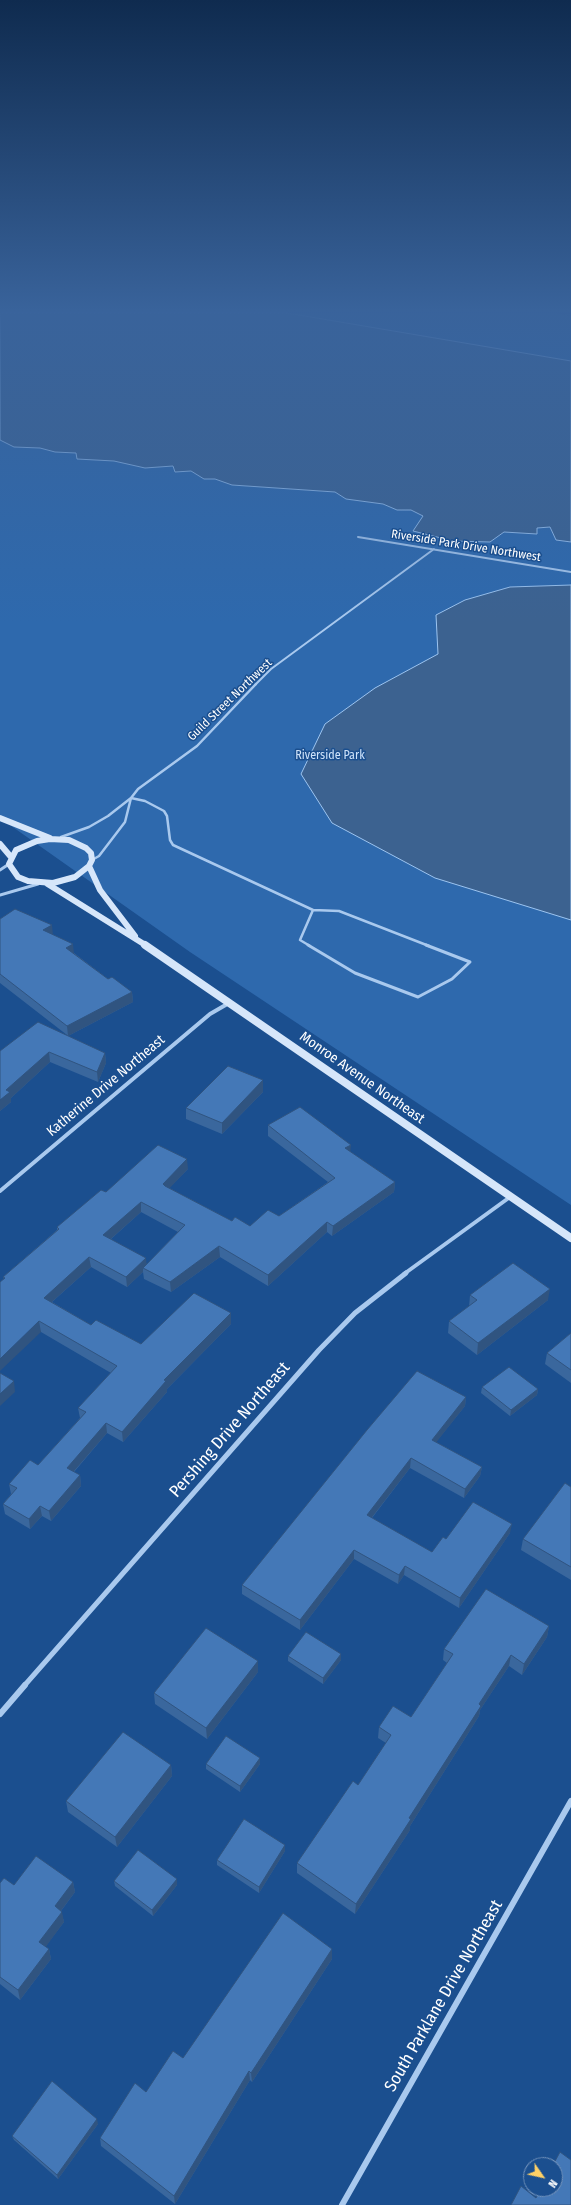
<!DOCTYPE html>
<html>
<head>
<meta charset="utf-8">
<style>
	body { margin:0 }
	#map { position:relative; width:571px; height:2205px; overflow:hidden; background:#1b4f8f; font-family:"Fira Sans Condensed",sans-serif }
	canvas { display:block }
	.north { position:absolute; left:523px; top:2157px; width:40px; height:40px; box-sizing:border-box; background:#1b4f8f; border:1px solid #7695bc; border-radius:50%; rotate:124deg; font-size:11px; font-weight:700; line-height:16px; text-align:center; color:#fff }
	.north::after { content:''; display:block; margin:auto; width:14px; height:18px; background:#ffd166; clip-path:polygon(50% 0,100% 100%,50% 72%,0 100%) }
</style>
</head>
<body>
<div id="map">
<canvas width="571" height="2205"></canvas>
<div class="north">N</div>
</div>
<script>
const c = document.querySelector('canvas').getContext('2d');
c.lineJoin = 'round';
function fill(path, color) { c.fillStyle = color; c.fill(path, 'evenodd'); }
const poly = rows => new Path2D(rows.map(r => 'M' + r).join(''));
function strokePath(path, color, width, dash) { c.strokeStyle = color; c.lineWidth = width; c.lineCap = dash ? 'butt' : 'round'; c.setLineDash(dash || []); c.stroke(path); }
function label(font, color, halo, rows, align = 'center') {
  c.font = font + ' "Fira Sans Condensed",sans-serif'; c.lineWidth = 3; c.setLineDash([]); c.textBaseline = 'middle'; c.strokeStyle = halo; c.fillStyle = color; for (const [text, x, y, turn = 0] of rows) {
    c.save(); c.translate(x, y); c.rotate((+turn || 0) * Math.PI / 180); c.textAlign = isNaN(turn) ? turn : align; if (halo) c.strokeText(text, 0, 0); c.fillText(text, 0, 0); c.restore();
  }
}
fill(poly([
	[287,313,555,313,571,316,571,361],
	[0,440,14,447,40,448,55,452,76,453,77,459,115,461,145,468,173,466,175,472,191,471,204,479,215,479,232,485,335,492,346,499,383,504,397,510,411,510,423,516,413,531,490,542,504,532,537,534,537,528,550,527,556,540,571,542,571,1205,190,952,0,818]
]), '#2e69ad');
const water = poly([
	[0,313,287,313,571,361,571,542,556,540,550,527,537,528,537,534,504,532,490,542,453,541,413,531,423,516,411,510,397,510,383,504,346,499,335,492,232,485,215,479,204,479,191,471,175,472,173,466,145,468,114,461,77,459,76,453,55,452,40,448,14,447,0,440,0,313],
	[571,585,571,920,435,878,332,823,301,774,325,724,375,688,438,654,436,615,465,600,510,587,571,585]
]);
fill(water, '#3c6290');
strokePath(water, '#9cc4f0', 1);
strokePath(poly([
	[358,537,571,572],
	[255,685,271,669,434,549]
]), '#a9c9ee', 2);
strokePath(poly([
	[131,798,145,801,164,811,167,816,170,840,173,845,313,910],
	[61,837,89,827,108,816,131,798,138,789,197,746,256,684],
	[92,860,99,856,125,822,131,798],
	[310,946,300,940,313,910,339,911,429,946]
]), '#a9c9ee', 2.5);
strokePath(poly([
	[308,945,355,973,418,997,452,979,470,962,426,945]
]), '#a9c9ee', 3);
strokePath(poly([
	[0,870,9,864],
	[0,895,38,884]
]), '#a9c9ee', 3);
strokePath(poly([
	[0,1191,210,1014,229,1003],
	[404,1274,510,1197]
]), '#a9c9ee', 4);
strokePath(poly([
	[24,1686,319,1350,355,1313,406,1273]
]), '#a9c9ee', 5);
strokePath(poly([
	[0,1714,25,1685],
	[342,2205,571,1801]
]), '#a9c9ee', 6);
strokePath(poly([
	[0,818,50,838],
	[50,839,69,840,86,848,91,853,92,860,89,866,75,877,53,883,28,881,18,877,9,864,16,850,37,841,50,839],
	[0,844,11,857],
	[89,866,100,890,135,936],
	[46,883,147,946]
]), '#d6e6fa', 6);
strokePath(poly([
	[145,945,571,1238]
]), '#d6e6fa', 8);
fill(poly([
	[0,919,53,935,74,953,108,979,132,992,133,1002,68,1036,105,1053,106,1063,98,1082,50,1062,11,1098,11,1102,0,1111,0,1051,67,1035,0,983],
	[263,1080,263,1092,222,1134,186,1119,186,1108],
	[268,1125,350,1152,395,1182,394,1192,332,1236,327,1232,268,1286,220,1257,171,1292,144,1279,143,1272,127,1287,91,1267,52,1302,91,1325,141,1344,231,1313,231,1324,167,1389,167,1392,123,1442,107,1433,74,1472,80,1475,81,1486,51,1521,42,1516,30,1529,5,1514,3,1504,11,1494,9,1484,38,1465,80,1418,78,1408,111,1373,41,1332,4,1279,3,1277,57,1230,57,1227,106,1192,188,1169,169,1188,232,1221,250,1226,279,1216,328,1182,268,1136],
	[141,1212,178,1232,147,1264,111,1239],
	[470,1295,548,1300,477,1355,448,1333,449,1321,469,1307],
	[571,1333,571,1383,545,1364,547,1353],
	[482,1387,538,1389,537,1395,510,1416,481,1393],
	[466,1397,465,1406,436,1442,482,1467,480,1476,464,1498,410,1468,372,1518,432,1552,446,1539,510,1533,459,1608,404,1575,398,1584,354,1559,300,1630,242,1594,242,1585],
	[571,1487,571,1580,521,1550,523,1539],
	[549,1626,547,1637,522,1675,509,1666,480,1710,479,1716,410,1826,410,1830,355,1914,297,1873,297,1863,358,1785,386,1743,378,1738,379,1727,411,1717,447,1663,443,1660,444,1649],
	[341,1654,341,1660,323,1684,288,1661,288,1656],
	[258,1672,207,1739,155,1704,154,1693],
	[206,1764,260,1764,240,1792,206,1769],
	[171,1765,172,1776,117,1847,68,1812,66,1801],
	[285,1851,259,1893,217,1865,217,1860],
	[114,1881,177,1885,153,1916,115,1886],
	[73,1882,75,1892,61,1911,64,1922,45,1947,49,1949,51,1959,20,2000,0,1984,0,1883,14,1885],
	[332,1949,332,1959,252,2082,250,2080,175,2204,101,2146,100,2138,183,2058],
	[98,2124,58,2179,14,2140,12,2136]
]), '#3a679d');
fill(poly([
	[52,925,53,935,43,930],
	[73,944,74,954,66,948],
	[132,992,133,1002,68,1036,67,1026],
	[49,1052,50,1062,11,1098,11,1102,0,1111,0,1100,6,1090],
	[105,1053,106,1063,98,1082,97,1072],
	[263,1080,263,1092,222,1134,222,1123],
	[351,1145,350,1155,345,1148],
	[187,1159,188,1169,164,1194,163,1184],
	[395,1182,394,1192,332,1236,333,1226],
	[141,1202,141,1212,104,1245,103,1235],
	[327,1222,327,1232,268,1286,268,1275],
	[219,1246,220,1257,171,1292,170,1282],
	[89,1257,91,1267,45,1308,44,1298],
	[146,1258,147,1268,143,1268,143,1272,127,1287,126,1277],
	[550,1289,548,1300,477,1355,478,1343],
	[231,1313,231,1324,167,1389,167,1392,123,1442,122,1432,164,1380],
	[39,1321,41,1332,0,1371,0,1359],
	[14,1381,15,1392,0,1406,0,1394],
	[538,1389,537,1395,510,1416,511,1410],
	[466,1397,465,1406,431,1449,432,1440],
	[106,1423,107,1433,68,1478,67,1468],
	[411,1458,410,1468,366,1525,367,1515],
	[482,1467,480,1476,464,1498,465,1489],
	[80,1475,81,1486,51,1521,49,1511],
	[40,1506,42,1516,30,1529,29,1519],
	[512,1524,510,1533,459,1608,460,1598],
	[354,1550,354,1559,300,1630,300,1620],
	[405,1566,404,1575,398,1584,399,1575],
	[549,1626,547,1637,522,1675,524,1664],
	[341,1654,341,1660,323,1684,323,1678],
	[511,1655,509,1666,480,1710,479,1716,410,1826,410,1830,355,1914,356,1904,409,1818,479,1704],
	[258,1661,258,1672,207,1739,206,1728],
	[260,1758,260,1764,240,1792,240,1786],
	[171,1765,172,1776,117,1847,115,1837],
	[285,1845,285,1851,259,1893,259,1887],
	[177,1879,177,1885,153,1916,152,1910],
	[73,1882,75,1892,57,1916,55,1906],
	[62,1912,64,1922,42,1952,39,1942],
	[49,1949,51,1959,20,2000,18,1990],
	[332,1949,332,1959,252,2082,251,2073],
	[249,2071,250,2080,175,2204,174,2196],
	[97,2119,98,2124,58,2179,57,2175]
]), '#305480');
const building = poly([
	[15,909,52,925,43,930,73,944,66,948,108,979,112,977,132,992,67,1026,0,974,0,919,15,909],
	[38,1022,105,1053,97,1072,49,1052,6,1090,10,1092,0,1100,0,1051,38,1022],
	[228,1066,263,1080,222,1123,186,1108,228,1066],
	[300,1107,351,1145,345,1148,395,1182,333,1226,327,1222,268,1275,219,1246,170,1282,143,1268,185,1225,141,1202,103,1235,146,1258,126,1277,89,1257,44,1298,91,1325,96,1320,141,1344,194,1293,231,1313,164,1380,166,1381,122,1432,106,1423,67,1468,80,1475,49,1511,40,1506,29,1519,3,1504,17,1488,9,1484,30,1460,38,1465,86,1412,78,1408,117,1366,39,1321,0,1359,0,1282,5,1278,3,1277,59,1229,57,1227,101,1190,106,1192,158,1145,187,1159,163,1184,165,1186,232,1221,235,1217,250,1226,268,1210,279,1216,335,1178,268,1125,300,1107],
	[513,1263,550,1289,478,1343,449,1321,477,1300,470,1295,513,1263],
	[571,1333,571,1370,547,1353,571,1333],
	[509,1367,538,1389,511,1410,482,1387,509,1367],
	[417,1371,466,1397,432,1440,482,1467,465,1489,411,1458,367,1515,432,1552,443,1537,446,1539,473,1502,512,1524,460,1598,405,1566,399,1575,354,1550,300,1620,242,1585,367,1430,417,1371],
	[0,1373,14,1381,0,1394,0,1373],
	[565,1483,571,1487,571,1567,523,1539,565,1483],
	[486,1589,549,1626,524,1664,511,1655,479,1704,481,1706,409,1818,411,1819,356,1904,297,1863,353,1781,358,1785,391,1735,379,1727,393,1706,411,1717,453,1654,444,1649,486,1589],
	[206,1628,258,1661,206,1728,154,1693,206,1628],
	[306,1632,341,1654,323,1678,288,1656,306,1632],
	[123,1732,171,1765,115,1837,66,1801,123,1732],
	[226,1736,260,1758,240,1786,206,1764,226,1736],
	[244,1819,285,1845,259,1887,217,1860,244,1819],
	[138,1850,177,1879,152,1910,114,1881,138,1850],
	[36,1856,73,1882,55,1906,62,1912,39,1942,49,1949,18,1990,0,1977,0,1883,4,1878,14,1885,36,1856],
	[283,1913,332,1949,251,2073,249,2071,174,2196,100,2138,135,2083,146,2092,173,2051,183,2058,283,1913],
	[52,2081,97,2119,57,2175,12,2136,52,2081],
	[560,2152,571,2160,571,2205,511,2205,521,2186,536,2198,541,2189,555,2189,555,2165,553,2165,560,2152]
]);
fill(building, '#4478b7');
strokePath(building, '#305480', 1);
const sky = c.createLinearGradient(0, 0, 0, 622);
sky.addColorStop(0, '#0f2b4f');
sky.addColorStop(0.5, '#39639b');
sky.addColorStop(1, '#39639b00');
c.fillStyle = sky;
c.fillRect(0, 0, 571, 622);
label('12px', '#fff', '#1b4f8f', [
	["Riverside Park Drive Northwest",466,546,9],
	["Guild Street Northwest",230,700,-44]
]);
label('12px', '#cfe3fa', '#1b4f8f', [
	["Riverside Park",330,756]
]);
label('14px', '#fff', '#1b4f8f', [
	["Monroe Avenue Northeast",362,1078,35],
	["Katherine Drive Northeast",106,1086,-40]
]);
label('17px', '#fff', '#1b4f8f', [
	["Pershing Drive Northeast",230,1430,-49],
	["South Parklane Drive Northeast",444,1996,-60]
]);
</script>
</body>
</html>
